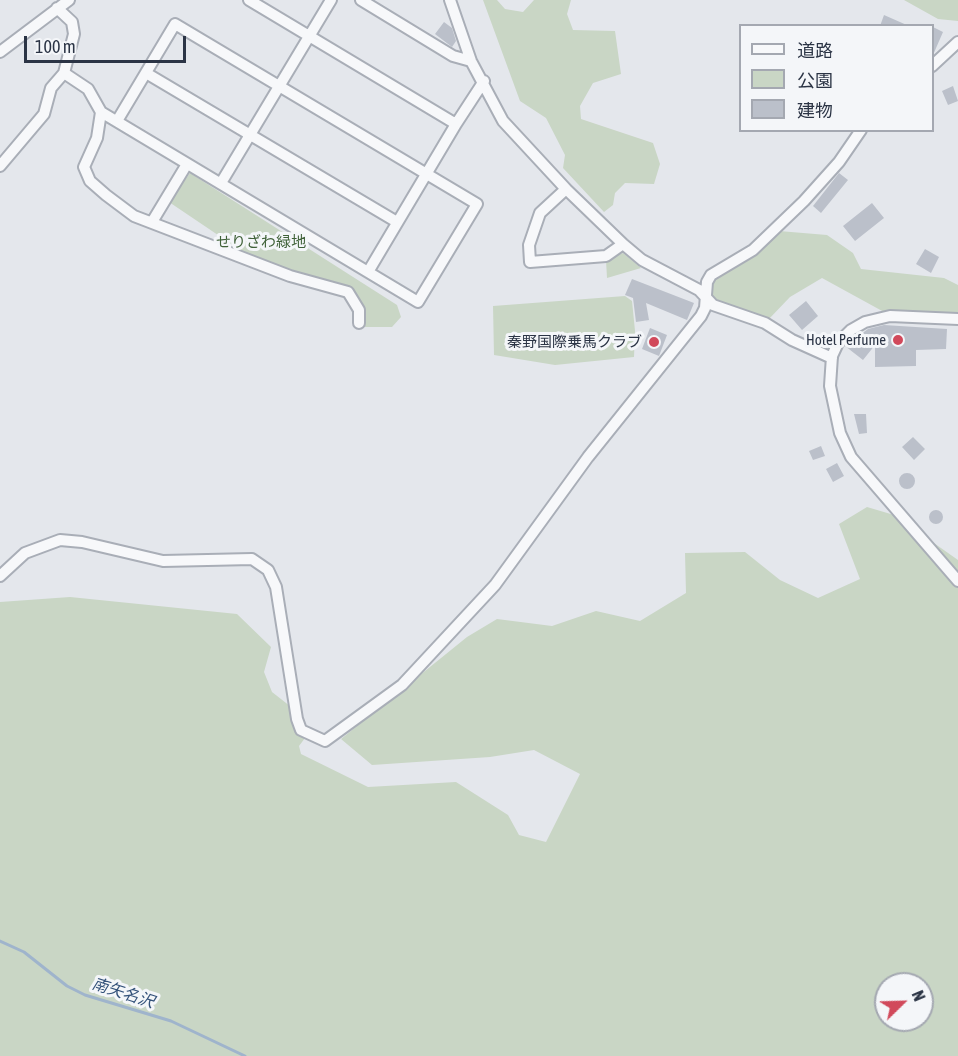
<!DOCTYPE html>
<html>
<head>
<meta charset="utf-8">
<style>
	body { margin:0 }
	#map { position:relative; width:958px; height:1056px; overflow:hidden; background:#e4e7ec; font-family:"Asap Condensed","Noto Sans JP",sans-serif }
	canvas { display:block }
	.legend { position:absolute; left:739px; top:24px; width:195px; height:108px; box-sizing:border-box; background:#f4f6f9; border:2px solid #a4a8b1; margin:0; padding:8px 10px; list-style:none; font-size:18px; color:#2b3445 }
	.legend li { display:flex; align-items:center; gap:12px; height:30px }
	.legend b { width:30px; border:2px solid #a4a8b1 }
	.north { position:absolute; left:874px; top:972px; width:60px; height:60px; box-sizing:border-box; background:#f4f6f9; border:2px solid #a4a8b1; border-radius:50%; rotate:67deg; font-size:16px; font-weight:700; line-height:24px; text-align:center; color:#2b3445 }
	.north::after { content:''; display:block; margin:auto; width:21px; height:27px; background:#d1495b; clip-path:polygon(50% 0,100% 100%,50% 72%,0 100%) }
	.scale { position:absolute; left:24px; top:36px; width:162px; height:27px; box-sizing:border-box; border:3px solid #2b3445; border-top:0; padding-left:8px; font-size:18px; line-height:21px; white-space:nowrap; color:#2b3445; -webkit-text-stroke:4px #f4f6f9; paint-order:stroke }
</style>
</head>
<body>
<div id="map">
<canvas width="958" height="1056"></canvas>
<ul class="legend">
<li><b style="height:8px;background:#f7f8fa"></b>道路</li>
<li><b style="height:16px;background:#c9d6c5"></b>公園</li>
<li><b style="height:16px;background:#bbc0ca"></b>建物</li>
</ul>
<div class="north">N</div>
<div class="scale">100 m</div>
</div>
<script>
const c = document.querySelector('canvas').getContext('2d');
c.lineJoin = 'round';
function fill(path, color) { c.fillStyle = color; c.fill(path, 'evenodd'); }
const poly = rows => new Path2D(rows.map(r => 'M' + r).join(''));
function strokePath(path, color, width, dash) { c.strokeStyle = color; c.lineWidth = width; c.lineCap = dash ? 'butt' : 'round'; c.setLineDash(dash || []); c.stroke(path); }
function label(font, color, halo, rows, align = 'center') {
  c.font = font + ' "Asap Condensed","Noto Sans JP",sans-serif'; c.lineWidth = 6; c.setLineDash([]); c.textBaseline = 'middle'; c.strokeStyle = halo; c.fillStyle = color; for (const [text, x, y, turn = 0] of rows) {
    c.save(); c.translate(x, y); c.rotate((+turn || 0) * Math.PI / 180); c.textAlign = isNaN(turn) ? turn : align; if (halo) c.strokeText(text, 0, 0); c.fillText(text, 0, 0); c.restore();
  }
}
fill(poly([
	[483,0,497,0,505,9,523,12,534,0,571,0,567,14,573,30,615,31,621,74,593,83,580,106,581,119,653,143,660,164,654,184,625,183,615,193,613,205,604,212,563,168,565,155,546,118,520,101],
	[904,0,958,0,958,21,938,19],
	[190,173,397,305,401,317,392,327,361,327,357,298,255,260,169,202],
	[779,231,827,235,853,253,861,269,944,278,958,285,958,313,884,312,822,278,790,297,768,320,713,298,710,287,715,279,725,270,747,260],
	[623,253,641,268,607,278,606,260],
	[625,296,632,301,635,331,634,357,555,365,494,355,493,306],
	[867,507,894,515,958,560,958,1056,0,1056,0,602,70,597,237,614,271,647,264,672,272,692,295,710,308,734,299,746,301,754,368,787,456,782,508,815,519,835,546,842,580,774,534,750,490,757,372,765,341,739,467,637,497,619,552,626,596,611,640,621,686,593,685,553,745,552,780,580,818,598,860,579,839,524],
	[886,984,922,984,922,1020,886,1020]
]), '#c9d6c5');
strokePath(poly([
	[0,941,24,952,67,986,85,995,171,1021,245,1056]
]), '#9fb4cc', 3);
fill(poly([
	[884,15,909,26,880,26],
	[444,22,452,28,456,41,452,47,435,34],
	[933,27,943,32,933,55],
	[953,86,958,101,948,105,942,91],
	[839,173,848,180,821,213,813,206],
	[872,203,884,218,855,241,843,226],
	[925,249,939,257,931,273,916,264],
	[632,279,694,303,687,320,646,303,649,320,636,322,633,298,625,295],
	[806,301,818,316,802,330,789,315],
	[884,325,947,329,946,349,916,350,916,366,875,367,875,345,863,360,845,346,868,329],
	[650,328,667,335,659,356,642,349],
	[854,414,866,414,867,433,859,434],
	[913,437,925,449,914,460,902,447],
	[821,446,825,456,813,460,809,451],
	[837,463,844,476,833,482,826,469],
	'899 481a8 8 0 1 1 16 0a8 8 0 1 1-16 0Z',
	'929 517a7 7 0 1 1 14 0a7 7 0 1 1-14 0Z'
]), '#bbc0ca');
const minor = poly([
	[249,0,456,124],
	[361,0,453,56,471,61],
	[450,0,471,61,503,121,566,189,623,244,642,260,699,290,713,305,765,323,792,340,832,358],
	[0,52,69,0],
	[932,66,958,42],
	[64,73,88,89,101,112,97,138,84,167,90,181,106,195,134,216,290,276,348,292,359,310,359,323],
	[146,73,397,222],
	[101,112,418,302,477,204,175,24,117,121],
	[0,166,44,114,51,88,64,73,74,34,72,22,57,8],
	[221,183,331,0],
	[566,189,540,213,529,245,530,262,606,256,623,244],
	[152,222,187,164],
	[368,272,456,124,484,81],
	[958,319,890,316,865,322,851,330,838,343,832,356,830,386,840,433,851,457,958,581],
	[0,576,25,553,60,540,82,542,163,561,252,559,268,570,276,587,297,719,301,730,325,741,402,685,495,585,588,457,701,316,705,308,707,282,711,275,753,250,804,201,839,162,861,130]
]);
strokePath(minor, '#a9aeb7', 14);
strokePath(minor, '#f7f8fa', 10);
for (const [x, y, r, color] of [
	[898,340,6,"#d1495b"],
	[654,342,6,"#d1495b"]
]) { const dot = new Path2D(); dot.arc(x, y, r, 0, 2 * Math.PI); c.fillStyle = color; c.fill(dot); strokePath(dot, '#f4f6f9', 2); }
label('15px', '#3f6138', '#f4f6f9', [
	["せりざわ緑地",261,242]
]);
label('15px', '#2b3445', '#f4f6f9', [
	["Hotel Perfume",886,340],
	["秦野国際乗馬クラブ",642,342]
], 'right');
label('italic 16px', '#34527a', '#f4f6f9', [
	["南矢名沢",123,993,18]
]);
</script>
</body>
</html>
